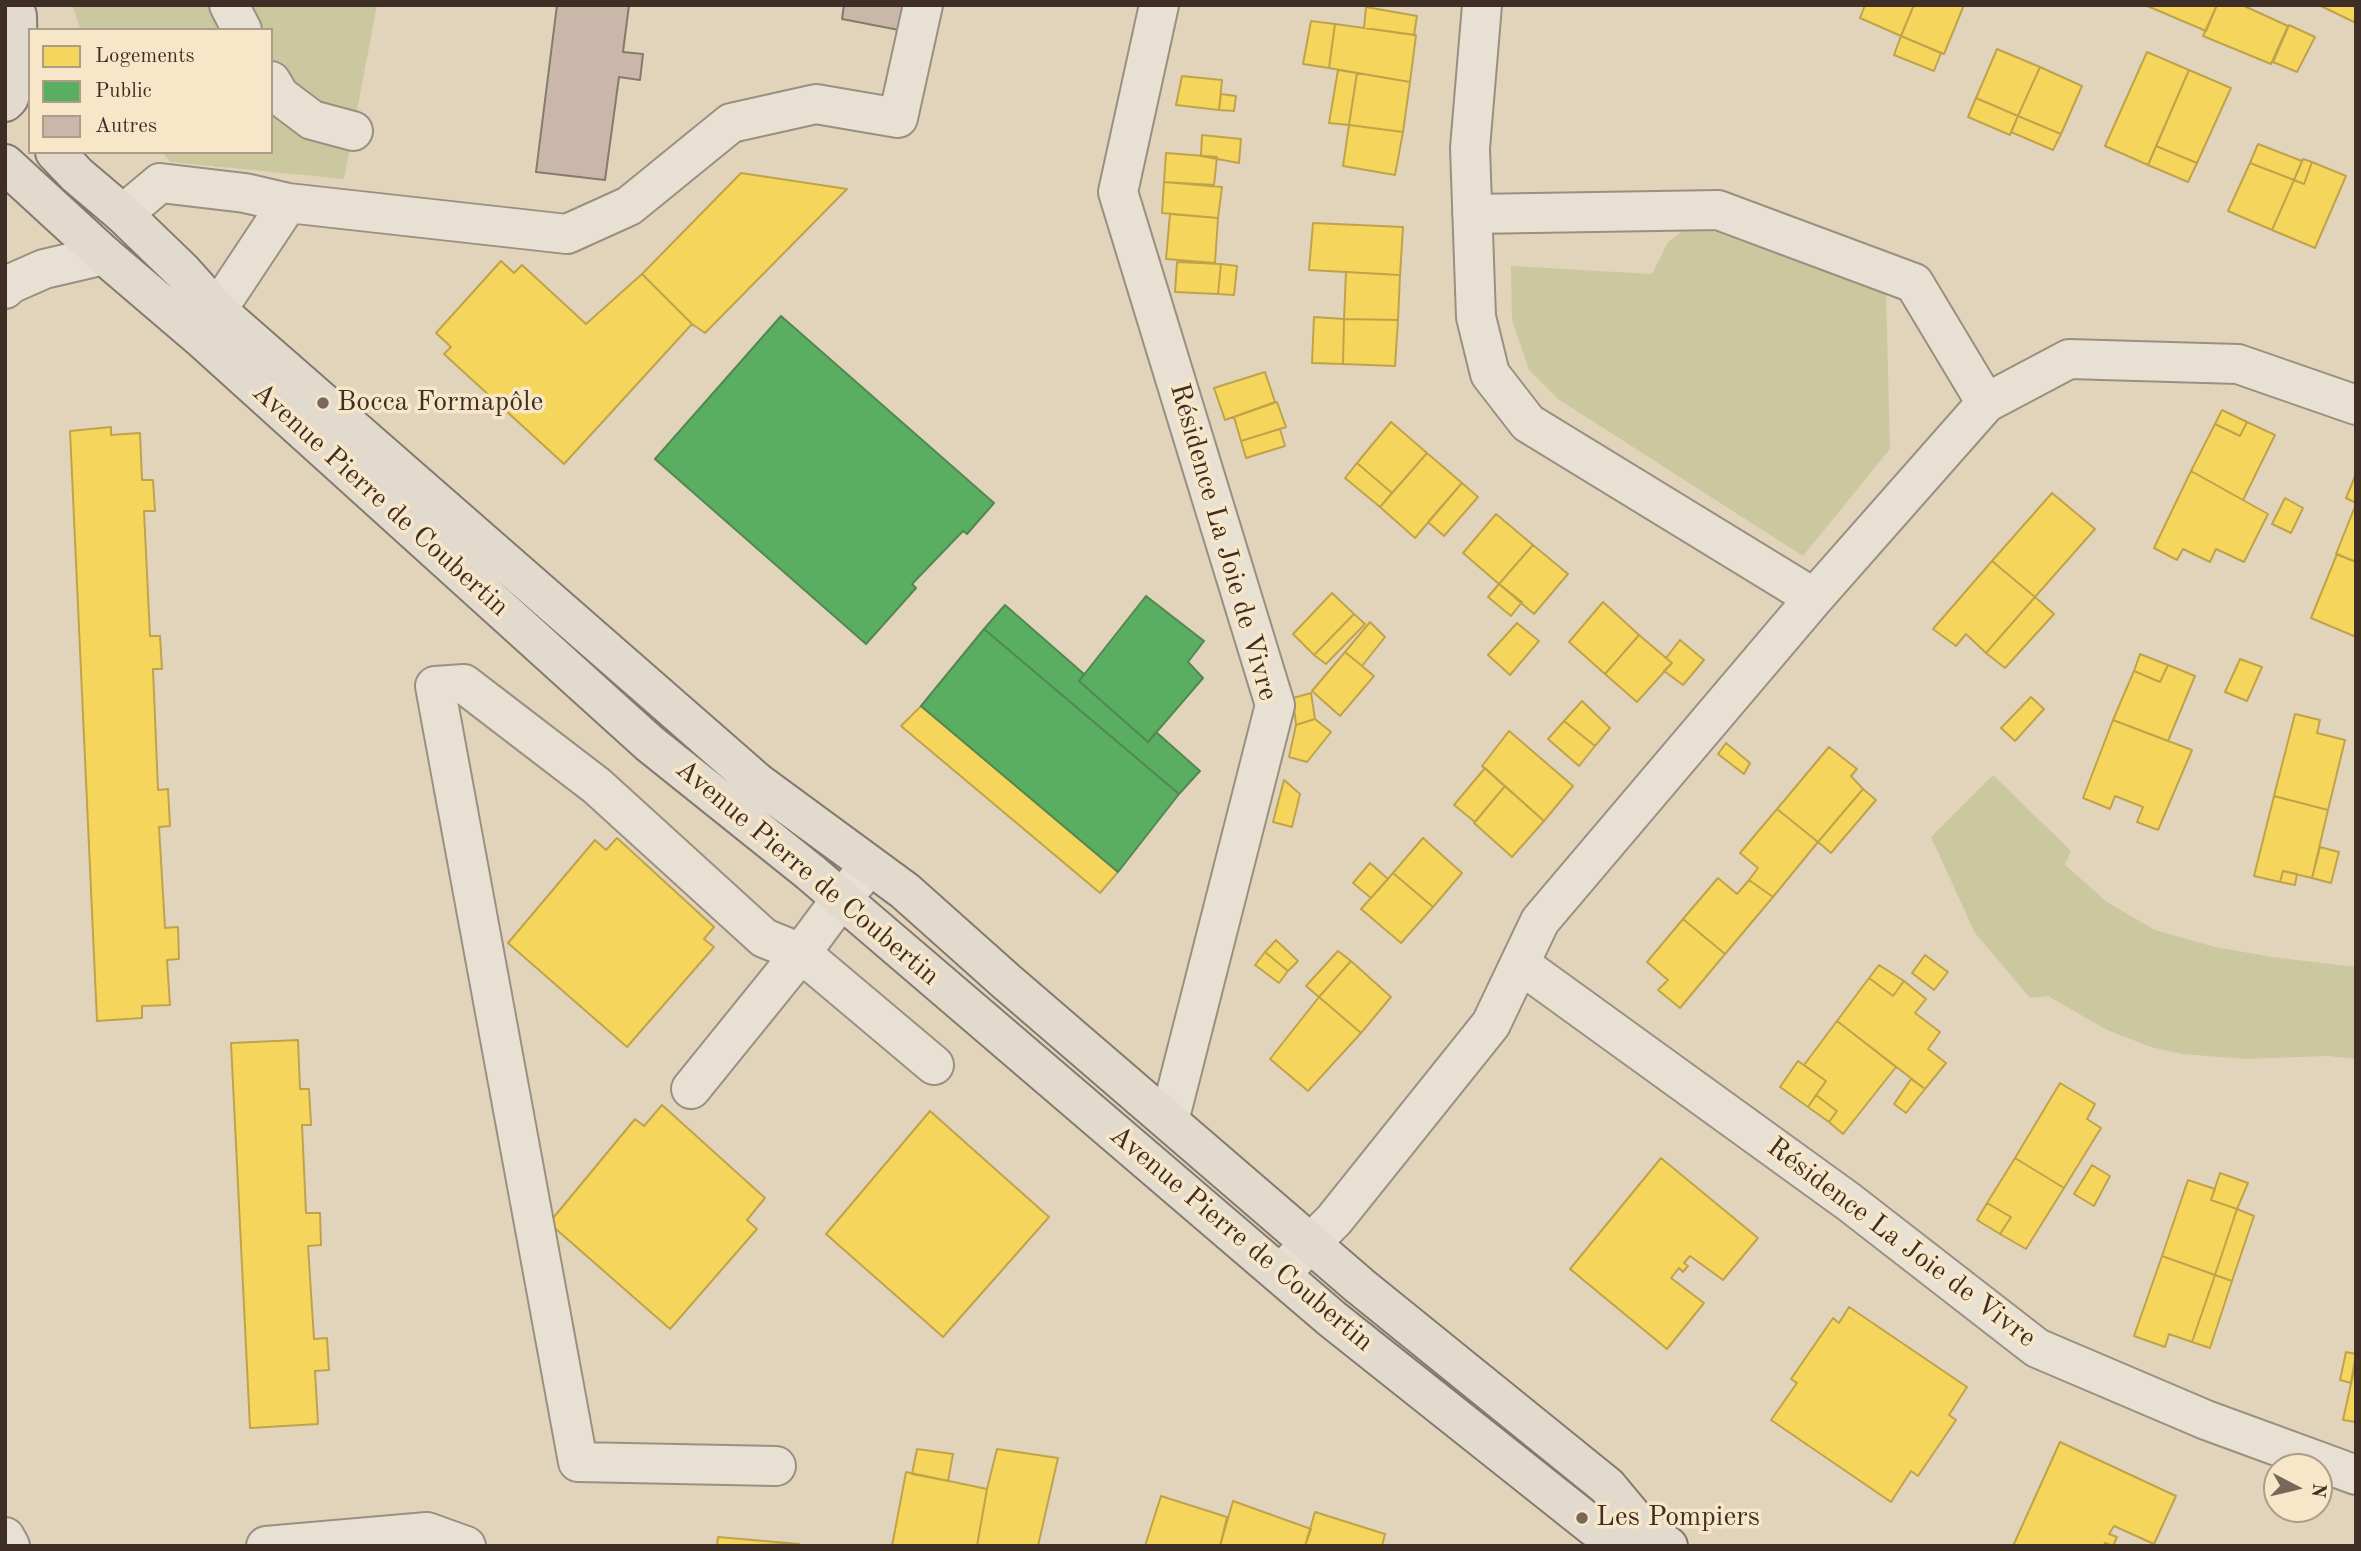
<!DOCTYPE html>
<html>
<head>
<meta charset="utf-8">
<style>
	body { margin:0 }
	#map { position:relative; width:2361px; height:1551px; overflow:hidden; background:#e2d4bb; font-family:"Old Standard TT",serif }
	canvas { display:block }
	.frame { position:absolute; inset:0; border:7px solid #3f2e25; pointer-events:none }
	.legend { position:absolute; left:28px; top:28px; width:245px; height:126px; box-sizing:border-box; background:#f7e6c8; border:2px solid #ad9c87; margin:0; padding:9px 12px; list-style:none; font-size:21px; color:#3f2e25 }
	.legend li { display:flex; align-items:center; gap:14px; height:35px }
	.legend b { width:35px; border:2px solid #ad9c87 }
	.north { position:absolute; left:2263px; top:1453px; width:70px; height:70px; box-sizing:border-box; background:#f7e6c8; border:2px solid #ad9c87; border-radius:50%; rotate:97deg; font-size:19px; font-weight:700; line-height:28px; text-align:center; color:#3f2e25 }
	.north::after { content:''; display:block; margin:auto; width:24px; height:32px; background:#78685a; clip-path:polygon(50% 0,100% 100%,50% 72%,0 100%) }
</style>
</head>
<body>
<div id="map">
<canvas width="2361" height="1551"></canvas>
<div class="frame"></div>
<ul class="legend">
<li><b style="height:19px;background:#f6d55c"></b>Logements</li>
<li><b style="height:19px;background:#5aae61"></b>Public</li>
<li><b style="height:19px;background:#cbb7a9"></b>Autres</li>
</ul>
<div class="north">N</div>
</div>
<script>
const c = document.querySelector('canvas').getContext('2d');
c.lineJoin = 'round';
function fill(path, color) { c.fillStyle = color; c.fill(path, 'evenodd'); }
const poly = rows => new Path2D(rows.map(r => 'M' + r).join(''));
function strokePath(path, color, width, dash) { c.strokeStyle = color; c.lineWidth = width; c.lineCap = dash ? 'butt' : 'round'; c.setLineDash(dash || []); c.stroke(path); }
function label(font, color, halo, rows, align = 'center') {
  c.font = font + ' "Old Standard TT",serif'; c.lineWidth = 7; c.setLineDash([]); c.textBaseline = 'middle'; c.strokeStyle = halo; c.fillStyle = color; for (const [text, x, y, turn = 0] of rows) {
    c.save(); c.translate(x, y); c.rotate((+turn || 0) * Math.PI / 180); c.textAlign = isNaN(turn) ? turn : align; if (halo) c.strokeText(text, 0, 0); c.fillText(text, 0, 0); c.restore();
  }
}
fill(poly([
	[72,5,377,5,344,179,170,162,162,152,271,152,271,30,81,30],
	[1704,228,1886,293,1890,449,1803,556,1558,399,1529,370,1512,320,1511,266,1652,274,1668,242,1683,231],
	[1993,775,2071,851,2065,865,2107,902,2155,930,2215,947,2272,957,2356,967,2356,1059,2328,1056,2244,1059,2182,1054,2151,1047,2107,1030,2048,996,2030,998,1975,933,1931,837]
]), '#cbc8a0');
const homes = poly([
	[1865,5,1914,5,1901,36,1860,18,1865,5],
	[1914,5,1964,5,1944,54,1901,36,1914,5],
	[2145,5,2217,5,2206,31,2145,5],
	[2217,5,2242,5,2288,26,2271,64,2203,36,2217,5],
	[2319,5,2356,5,2356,23,2319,5],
	[1366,7,1417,16,1414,35,1364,28,1366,7],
	[1311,21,1335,24,1329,68,1303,64,1311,21],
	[1335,24,1416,35,1410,82,1329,68,1335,24],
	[2289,25,2315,37,2297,72,2273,62,2289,25],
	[1901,36,1941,53,1934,71,1894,55,1901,36],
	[1997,49,2040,67,2018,116,1976,98,1997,49],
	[2147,52,2189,70,2148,165,2105,146,2147,52],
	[2040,67,2082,86,2061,134,2018,116,2040,67],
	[1338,70,1357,73,1349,125,1329,123,1338,70],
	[2189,70,2231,88,2197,163,2156,146,2189,70],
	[1357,73,1410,82,1403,132,1349,125,1357,73],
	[1182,76,1222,80,1219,110,1176,105,1182,76],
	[1221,94,1236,96,1234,111,1219,110,1221,94],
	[1976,98,2018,116,2010,135,1968,117,1976,98],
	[2018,116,2061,134,2053,150,2011,132,2018,116],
	[1349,125,1403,132,1395,175,1343,166,1349,125],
	[1202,135,1241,139,1239,163,1201,156,1202,135],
	[2258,144,2302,161,2294,180,2250,163,2258,144],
	[2156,146,2197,163,2188,182,2148,165,2156,146],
	[1166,153,1217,157,1214,185,1164,182,1166,153],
	[2303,159,2312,162,2304,184,2294,180,2303,159],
	[2312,162,2346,176,2315,248,2272,230,2294,180,2304,184,2312,162],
	[2250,163,2294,180,2272,230,2228,211,2250,163],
	[741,173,847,189,705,333,692,324,642,274,741,173],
	[1164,182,1222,187,1218,218,1162,213,1164,182],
	[1170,214,1218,218,1215,263,1166,259,1170,214],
	[1313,223,1403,227,1400,275,1309,270,1313,223],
	[501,261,514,273,522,265,586,324,642,274,692,324,564,464,444,354,451,347,436,333,501,261],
	[1177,262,1221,264,1218,294,1175,292,1177,262],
	[1221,264,1237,266,1234,295,1218,294,1221,264],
	[1346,272,1400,275,1398,320,1344,319,1346,272],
	[1314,317,1344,319,1343,364,1312,363,1314,317],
	[1344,319,1398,320,1395,366,1343,364,1344,319],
	[1265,372,1275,402,1225,420,1214,388,1265,372],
	[1277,402,1286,427,1241,441,1234,417,1277,402],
	[2222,410,2247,422,2240,436,2215,424,2222,410],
	[1391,422,1427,453,1392,493,1357,463,1391,422],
	[2247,422,2275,435,2243,500,2191,471,2215,424,2240,436,2247,422],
	[111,427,111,435,140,433,142,480,153,480,155,511,144,511,150,636,160,636,162,669,153,669,158,790,168,789,170,826,159,827,165,928,178,927,179,959,167,960,170,1005,142,1006,142,1018,97,1021,70,431,111,427],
	[1280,429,1285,446,1246,458,1241,441,1280,429],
	[1427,453,1462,483,1415,538,1380,507,1427,453],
	[1357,463,1392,493,1380,507,1345,478,1357,463],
	[2191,471,2268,514,2244,562,2216,549,2210,562,2183,549,2177,560,2154,548,2191,471],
	[2356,474,2356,503,2346,498,2356,474],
	[1462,483,1478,497,1444,536,1428,522,1462,483],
	[2052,493,2095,529,2035,597,1992,561,2052,493],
	[2285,498,2303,508,2291,533,2272,524,2285,498],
	[2356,504,2356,562,2336,554,2356,504],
	[1496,514,1533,545,1499,584,1463,553,1496,514],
	[1533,545,1568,574,1534,614,1499,584,1533,545],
	[2337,554,2356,562,2356,637,2311,618,2337,554],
	[1992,561,2035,597,1986,653,1966,634,1956,646,1933,629,1992,561],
	[1499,584,1522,602,1511,616,1488,597,1499,584],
	[1332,593,1354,614,1314,655,1293,634,1332,593],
	[2035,597,2054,614,2005,668,1986,653,2035,597],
	[1603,602,1639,635,1605,674,1569,642,1603,602],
	[1354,614,1365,624,1326,664,1314,655,1354,614],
	[1370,622,1385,637,1362,666,1345,652,1370,622],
	[1517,623,1539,641,1510,675,1488,655,1517,623],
	[1639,635,1672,663,1637,702,1605,674,1639,635],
	[1680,640,1704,660,1683,685,1664,671,1672,663,1666,658,1680,640],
	[1345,652,1374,676,1340,716,1312,691,1345,652],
	[2140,654,2168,665,2160,682,2134,671,2140,654],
	[2240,659,2262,667,2247,701,2225,692,2240,659],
	[2168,665,2195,676,2168,741,2113,720,2134,671,2160,682,2168,665],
	[1311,693,1315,719,1296,725,1293,698,1311,693],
	[2031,697,2044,709,2015,741,2001,728,2031,697],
	[1582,701,1610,728,1595,746,1564,721,1582,701],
	[921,706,1118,872,1100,893,901,726,921,706],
	[2295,714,2320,720,2317,733,2345,740,2328,810,2274,796,2295,714],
	[1315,719,1331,732,1307,762,1289,757,1296,725,1315,719],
	[2113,720,2192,750,2158,830,2137,822,2143,807,2115,796,2110,809,2083,798,2113,720],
	[1564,721,1595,746,1579,766,1548,739,1564,721],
	[1509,731,1573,786,1544,821,1482,766,1509,731],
	[1726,743,1750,763,1744,774,1718,754,1726,743],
	[1829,747,1857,769,1851,776,1863,789,1818,842,1777,809,1829,747],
	[1485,768,1505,786,1475,822,1454,805,1485,768],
	[1284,780,1300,794,1292,827,1273,822,1284,780],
	[1505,786,1544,821,1512,857,1474,823,1505,786],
	[1863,789,1876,800,1831,853,1818,842,1863,789],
	[2274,796,2328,810,2312,878,2283,871,2280,882,2254,876,2274,796],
	[1777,809,1818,842,1773,897,1749,880,1758,868,1740,853,1777,809],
	[617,838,714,927,704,939,714,947,627,1047,508,943,595,840,606,850,617,838],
	[1423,838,1462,873,1433,907,1393,873,1423,838],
	[2320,847,2339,852,2331,883,2312,878,2320,847],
	[1370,863,1388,879,1371,898,1353,883,1370,863],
	[2283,871,2297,874,2295,885,2280,882,2283,871],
	[1393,873,1433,907,1401,943,1361,909,1393,873],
	[1718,878,1737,894,1749,880,1773,897,1725,954,1683,919,1718,878],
	[1683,919,1725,954,1680,1008,1658,990,1668,980,1647,962,1683,919],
	[1276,940,1298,961,1288,971,1265,952,1276,940],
	[1338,951,1351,961,1319,997,1306,986,1338,951],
	[1265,952,1288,971,1279,983,1255,965,1265,952],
	[1925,955,1948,972,1934,990,1912,973,1925,955],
	[1351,961,1391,997,1361,1033,1319,997,1351,961],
	[1879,965,1904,981,1893,996,1869,978,1879,965],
	[1869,978,1893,996,1904,981,1926,999,1915,1013,1940,1032,1928,1049,1946,1063,1925,1089,1837,1021,1869,978],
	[1319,997,1361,1033,1308,1091,1270,1059,1319,997],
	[1837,1021,1896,1067,1843,1134,1829,1122,1837,1111,1816,1095,1826,1081,1804,1065,1837,1021],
	[298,1040,300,1089,309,1089,311,1125,302,1125,306,1213,320,1213,321,1245,308,1246,314,1339,327,1338,329,1370,315,1371,318,1424,250,1428,231,1043,298,1040],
	[1798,1061,1826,1081,1808,1107,1780,1087,1798,1061],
	[1911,1079,1925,1089,1906,1113,1894,1104,1911,1079],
	[2060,1083,2095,1104,2087,1119,2101,1128,2064,1188,2015,1158,2060,1083],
	[1816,1095,1837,1111,1829,1122,1808,1107,1816,1095],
	[662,1105,765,1198,747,1220,757,1229,670,1329,549,1223,635,1119,644,1126,662,1105],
	[930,1111,1049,1217,943,1337,826,1234,930,1111],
	[1661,1158,1758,1238,1723,1280,1690,1256,1684,1263,1688,1266,1683,1272,1679,1268,1671,1278,1704,1303,1667,1349,1570,1269,1661,1158],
	[2015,1158,2064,1188,2026,1249,2000,1234,2011,1217,1987,1203,2015,1158],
	[2092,1165,2110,1176,2094,1206,2074,1194,2092,1165],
	[2220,1173,2248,1183,2237,1209,2211,1200,2220,1173],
	[2188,1180,2215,1189,2211,1200,2237,1209,2215,1275,2162,1256,2188,1180],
	[1987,1203,2011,1217,2000,1234,1977,1220,1987,1203],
	[2237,1209,2254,1216,2232,1281,2215,1275,2237,1209],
	[2162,1256,2215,1275,2192,1342,2169,1334,2165,1347,2134,1336,2162,1256],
	[2215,1275,2232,1281,2210,1348,2192,1342,2215,1275],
	[1849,1307,1967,1387,1949,1415,1956,1420,1918,1476,1911,1471,1891,1502,1771,1420,1797,1383,1791,1379,1833,1318,1839,1323,1849,1307],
	[2346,1352,2356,1354,2351,1383,2340,1380,2346,1352],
	[2356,1361,2356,1422,2343,1420,2356,1361],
	[2060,1442,2176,1496,2154,1544,2114,1526,2109,1534,2117,1537,2113,1546,2105,1543,2103,1546,2013,1546,2060,1442],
	[917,1449,953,1454,948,1481,912,1474,917,1449],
	[997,1449,1058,1458,1038,1546,977,1546,987,1489,997,1449],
	[906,1472,987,1489,977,1546,892,1546,906,1472],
	[1161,1496,1227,1517,1220,1546,1145,1546,1161,1496],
	[1233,1501,1311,1529,1305,1546,1220,1546,1233,1501],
	[1315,1512,1385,1534,1382,1546,1305,1546,1315,1512],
	[718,1537,799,1544,717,1546,718,1537]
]);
fill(homes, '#f6d55c');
strokePath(homes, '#bfa34c', 2);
const public = poly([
	[781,316,994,503,967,534,963,531,912,584,916,588,866,644,655,459,781,316],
	[1146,596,1204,641,1188,662,1203,678,1148,742,1079,681,1146,596],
	[1005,605,1084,674,1079,681,1148,742,1156,732,1200,771,1179,794,984,629,1005,605],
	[984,629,1179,794,1118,872,921,706,984,629]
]);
fill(public, '#5aae61');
strokePath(public, '#52884f', 2);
const building = poly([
	[557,5,629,5,623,52,643,54,640,80,619,77,605,180,536,172,557,5],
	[844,5,904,5,899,30,842,19,844,5]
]);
fill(building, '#cbb7a9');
strokePath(building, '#847a6d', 2);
const minor = poly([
	[229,5,242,30],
	[1159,5,1118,192,1275,705,1169,1121],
	[1482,5,1470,148,1476,317,1490,374,1528,423,1814,598],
	[271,81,280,96,312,120,353,131],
	[123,214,160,183,245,193,288,203,567,234,629,206,731,123,816,104,898,118,923,5],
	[1472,214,1718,210,1914,283,1986,403],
	[5,289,10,284,44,269,104,255],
	[217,310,288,203],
	[1520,964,1849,1202,2037,1348,2206,1420,2356,1475],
	[691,1089,801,953,841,899,870,866],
	[1281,1273,1334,1220,1491,1024,1540,921,1814,598,1986,403,2069,359,2238,364,2356,405],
	[776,1466,578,1462,435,686,464,684,597,786,764,938,801,953,934,1065],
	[5,1537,10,1546],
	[266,1546,427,1532,466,1546]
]);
const major = poly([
	[5,102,9,98,18,62,17,16,13,5],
	[55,152,77,175,123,214,182,271,217,310,758,783,905,891,1007,982,1360,1286,1607,1486,1642,1528,1668,1546],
	[5,164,104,255,200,337,649,743,810,872,1331,1318,1594,1527,1642,1528]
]);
strokePath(minor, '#9a9081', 42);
strokePath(major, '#847a6d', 42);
strokePath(minor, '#e7e0d3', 38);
strokePath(major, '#e2dacc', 38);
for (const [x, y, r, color] of [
	[323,403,7,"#78685a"],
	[1582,1518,7,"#78685a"]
]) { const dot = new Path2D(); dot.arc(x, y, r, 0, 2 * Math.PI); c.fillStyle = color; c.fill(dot); strokePath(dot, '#f7e6c8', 2.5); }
label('28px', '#3f2e25', '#f7e6c8', [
	["Bocca Formapôle",337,403],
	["Les Pompiers",1596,1518]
], 'left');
label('28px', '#3f2e25', '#f7e6c8', [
	["Avenue Pierre de Coubertin",380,500,42],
	["Résidence La Joie de Vivre",1223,542,74],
	["Avenue Pierre de Coubertin",807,873,40],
	["Avenue Pierre de Coubertin",1241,1239,40],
	["Résidence La Joie de Vivre",1901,1243,37]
]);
</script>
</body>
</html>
